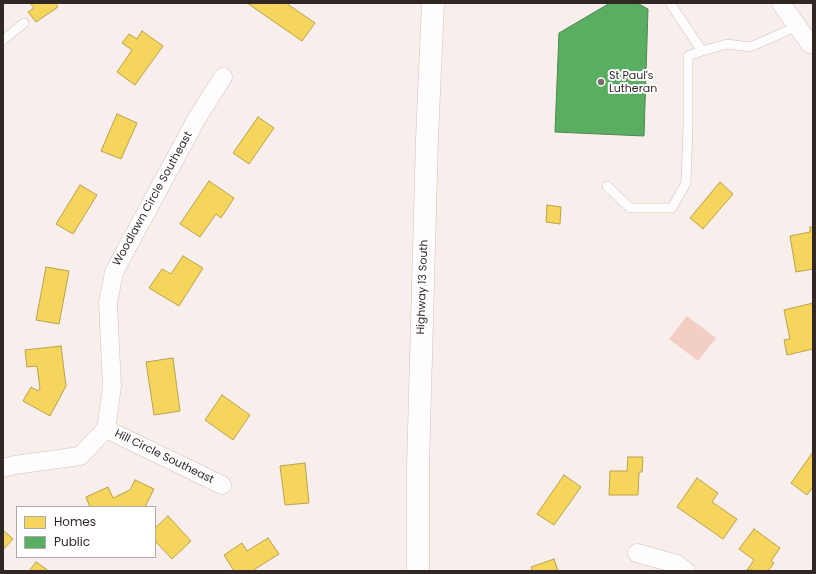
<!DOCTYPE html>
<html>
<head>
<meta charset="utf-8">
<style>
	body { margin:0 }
	#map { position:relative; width:816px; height:574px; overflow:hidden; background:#f8eeeb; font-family:Poppins,sans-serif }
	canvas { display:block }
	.frame { position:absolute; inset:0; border:4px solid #312825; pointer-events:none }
	.legend { position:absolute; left:16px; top:506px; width:140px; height:52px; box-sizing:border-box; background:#fff; border:1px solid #ada9a8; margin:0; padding:5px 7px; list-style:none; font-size:12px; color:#312825 }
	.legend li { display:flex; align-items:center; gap:8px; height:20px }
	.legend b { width:20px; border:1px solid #ada9a8 }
</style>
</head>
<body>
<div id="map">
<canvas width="816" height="574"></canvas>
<div class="frame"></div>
<ul class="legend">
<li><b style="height:11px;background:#f6d55c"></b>Homes</li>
<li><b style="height:11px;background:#5aae61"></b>Public</li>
</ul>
</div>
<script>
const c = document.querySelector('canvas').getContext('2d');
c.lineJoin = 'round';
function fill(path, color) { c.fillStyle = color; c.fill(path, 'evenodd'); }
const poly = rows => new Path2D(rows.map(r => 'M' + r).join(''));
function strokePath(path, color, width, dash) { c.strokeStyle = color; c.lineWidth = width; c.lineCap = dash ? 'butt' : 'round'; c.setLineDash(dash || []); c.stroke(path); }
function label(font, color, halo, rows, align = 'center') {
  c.font = font + ' Poppins,sans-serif'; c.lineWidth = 4; c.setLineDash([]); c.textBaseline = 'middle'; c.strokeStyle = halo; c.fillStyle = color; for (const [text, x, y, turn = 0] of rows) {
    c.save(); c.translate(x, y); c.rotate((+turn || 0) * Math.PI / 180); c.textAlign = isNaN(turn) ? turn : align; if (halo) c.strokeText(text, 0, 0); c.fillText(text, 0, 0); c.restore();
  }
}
fill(poly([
	[687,316,716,338,698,361,669,339]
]), '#f2cec3');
const homes = poly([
	[30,3,55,3,58,7,36,22,28,12,34,8,30,3],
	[247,3,286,3,315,23,302,41,247,3],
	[142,31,163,46,135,85,117,72,132,50,122,43,129,34,137,39,142,31],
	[117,114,137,123,121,159,101,151,117,114],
	[258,117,274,128,249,164,233,153,258,117],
	[209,181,234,198,221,218,216,214,200,237,180,224,209,181],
	[720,182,733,194,703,229,690,218,720,182],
	[80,185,97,195,73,234,56,224,80,185],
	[547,205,561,207,560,224,546,222,547,205],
	[810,227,813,227,813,269,796,272,790,236,810,232,810,227],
	[183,256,203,268,179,306,149,288,162,269,171,274,183,256],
	[46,267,69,271,59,324,36,320,46,267],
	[813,303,813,349,787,355,784,340,790,339,784,310,813,303],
	[61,346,66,386,50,416,23,401,31,387,38,391,40,388,37,366,27,367,25,350,61,346],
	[173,358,180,411,154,415,146,362,173,358],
	[222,395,250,415,233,440,205,420,222,395],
	[813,452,813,487,807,495,791,483,813,452],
	[628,457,643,457,642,472,639,472,638,495,609,495,610,471,627,471,628,457],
	[305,463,309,503,285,505,280,466,305,463],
	[564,475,581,487,554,525,537,514,564,475],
	[697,478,718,493,712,502,737,519,723,539,677,507,697,478],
	[135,480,154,489,145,507,90,507,86,497,108,487,113,498,130,490,135,480],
	[168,516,191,541,172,559,155,541,155,528,168,516],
	[754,529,780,548,771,561,774,563,768,571,747,570,754,560,739,549,754,529],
	[3,530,13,539,3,550,3,530],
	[268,538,279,554,252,571,234,571,224,555,242,543,247,551,268,538],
	[554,559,558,571,532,571,531,567,554,559],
	[36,562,49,571,29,571,36,562]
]);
fill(homes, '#f6d55c');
strokePath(homes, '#bba14c', 1);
const public = poly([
	[610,3,637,3,648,9,644,136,555,132,559,33,610,3]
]);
fill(public, '#5aae61');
strokePath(public, '#4e864f', 1);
const lane = poly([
	[670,3,702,51,727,44,750,47,798,26],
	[3,40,24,23],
	[607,186,630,208,672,208,686,183,688,127,688,56,702,51]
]);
const street = poly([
	[781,3,810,44,813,44],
	[106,429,222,485],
	[3,468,15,465,80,456,106,429,112,387,108,303,114,272,197,118,223,77],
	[637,553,677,564,686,571]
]);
const primary = poly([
	[418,571,418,466,427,139,433,3]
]);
strokePath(lane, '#cbc3c0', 10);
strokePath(street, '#cbc3c0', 19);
strokePath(primary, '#cbc3c0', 23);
strokePath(lane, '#fefcfc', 9);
strokePath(street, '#fefcfc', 18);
strokePath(primary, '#fefcfc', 22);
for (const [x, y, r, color] of [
	[601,82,4,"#776d6a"]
]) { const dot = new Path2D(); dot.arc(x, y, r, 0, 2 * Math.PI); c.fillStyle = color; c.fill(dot); strokePath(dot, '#fff', 1.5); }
label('11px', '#312825', '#fff', [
	["St Paul's",609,76],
	["Lutheran",609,89]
], 'left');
label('11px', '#312825', '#fff', [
	["Woodlawn Circle Southeast",153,199,-61],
	["Highway 13 South",423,287,-88],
	["Hill Circle Southeast",164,457,26]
]);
</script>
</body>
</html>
